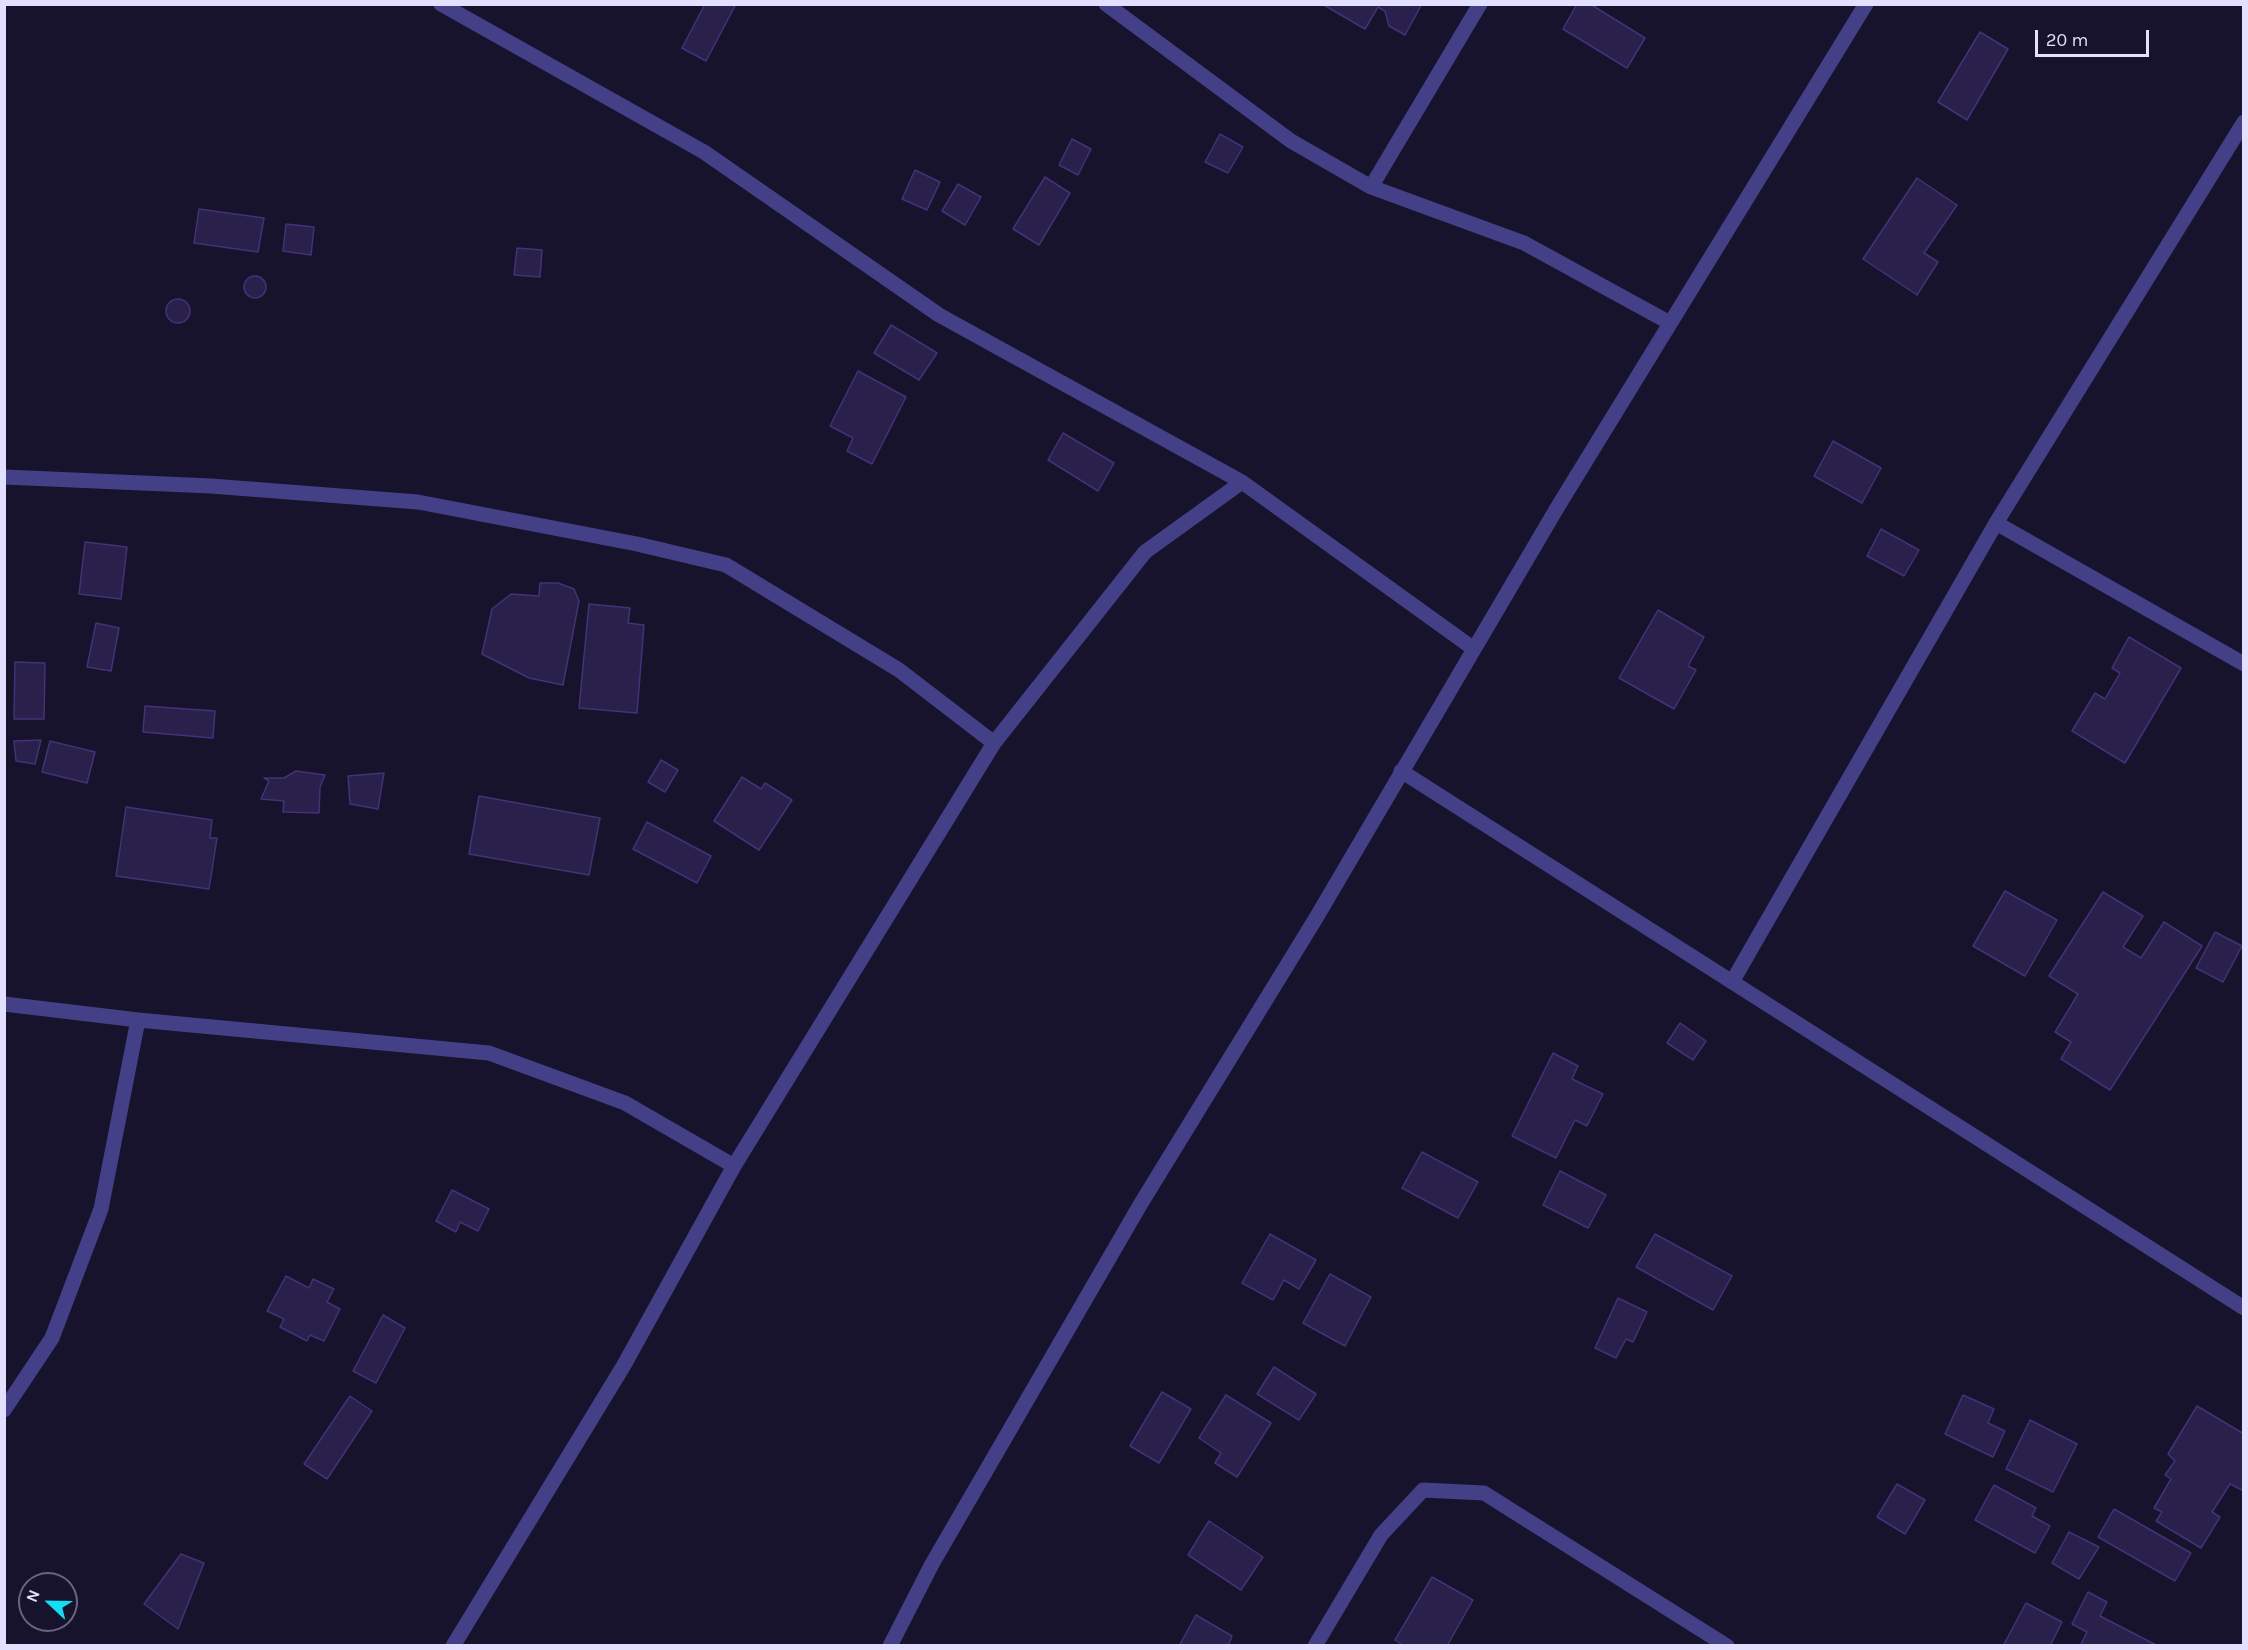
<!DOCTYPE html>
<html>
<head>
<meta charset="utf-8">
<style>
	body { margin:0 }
	#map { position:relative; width:2248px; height:1650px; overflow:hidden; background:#17132c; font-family:Karla,sans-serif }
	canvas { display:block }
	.frame { position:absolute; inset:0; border:6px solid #e3dffe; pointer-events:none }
	.north { position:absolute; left:18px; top:1572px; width:60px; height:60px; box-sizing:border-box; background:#17132c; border:2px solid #696580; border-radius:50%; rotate:292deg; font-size:16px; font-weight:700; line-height:24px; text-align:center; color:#e3dffe }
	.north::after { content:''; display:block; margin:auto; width:21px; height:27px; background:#14dcf5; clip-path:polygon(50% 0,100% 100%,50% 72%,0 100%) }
	.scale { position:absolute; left:2035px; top:30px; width:114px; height:27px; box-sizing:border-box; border:3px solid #e3dffe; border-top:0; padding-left:8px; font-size:18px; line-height:21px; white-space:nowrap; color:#e3dffe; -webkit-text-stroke:4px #17132c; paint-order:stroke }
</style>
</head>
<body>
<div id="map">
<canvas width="2248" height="1650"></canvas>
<div class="frame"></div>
<div class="north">N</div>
<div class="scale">20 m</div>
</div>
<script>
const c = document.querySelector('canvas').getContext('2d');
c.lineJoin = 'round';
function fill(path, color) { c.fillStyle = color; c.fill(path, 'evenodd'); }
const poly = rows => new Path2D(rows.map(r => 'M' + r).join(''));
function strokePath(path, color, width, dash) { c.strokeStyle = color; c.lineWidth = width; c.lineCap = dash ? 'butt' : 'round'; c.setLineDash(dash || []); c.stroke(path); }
const building = poly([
	[705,4,736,4,706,61,682,48,705,4],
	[1322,4,1422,4,1405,35,1389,26,1385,11,1378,7,1365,29,1322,4],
	[1577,4,1590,4,1645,38,1627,68,1563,29,1577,4],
	[1980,32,2008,49,1967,120,1938,102,1980,32],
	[1220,134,1243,147,1228,173,1205,162,1220,134],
	[1072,139,1091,149,1078,175,1059,165,1072,139],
	[915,170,940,182,927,210,902,199,915,170],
	[1045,177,1070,193,1039,245,1013,229,1045,177],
	[1917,178,1957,205,1924,253,1938,262,1917,295,1863,259,1917,178],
	[958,184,981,197,965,225,942,211,958,184],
	[199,209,264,218,258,252,194,243,199,209],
	[286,224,314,227,311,255,283,251,286,224],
	[517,248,542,250,540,277,514,275,517,248],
	'244 287a11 11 0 1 1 22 0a11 11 0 1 1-22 0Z',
	'166 311a12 12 0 1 1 24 0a12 12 0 1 1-24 0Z',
	[891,325,937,353,919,380,874,353,891,325],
	[858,371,906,397,872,464,847,451,853,438,830,426,858,371],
	[1063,433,1114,463,1098,491,1048,460,1063,433],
	[1833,441,1881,468,1862,503,1814,476,1833,441],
	[1881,529,1919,550,1904,576,1867,556,1881,529],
	[85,542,127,547,121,599,79,594,85,542],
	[540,583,558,583,574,589,579,601,563,685,529,678,482,654,492,609,511,594,539,596,540,583],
	[589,604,630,608,628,623,644,625,637,713,579,708,589,604],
	[1658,610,1704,637,1688,666,1696,670,1674,709,1619,678,1658,610],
	[96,623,119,628,111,671,87,667,96,623],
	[2129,637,2181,668,2125,763,2072,731,2095,693,2105,699,2120,673,2112,668,2129,637],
	[15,662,45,663,44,719,14,719,15,662],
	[145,706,215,711,213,738,143,732,145,706],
	[41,740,35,764,16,761,14,741,41,740],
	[50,741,95,752,87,783,42,772,50,741],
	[661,760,678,770,665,792,648,782,661,760],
	[296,771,325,775,320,787,319,813,283,812,284,801,261,799,269,781,264,778,284,778,296,771],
	[384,773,378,809,350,804,348,776,384,773],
	[742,777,761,789,765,783,792,800,759,850,714,821,742,777],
	[479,796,600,818,589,875,469,854,479,796],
	[126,807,212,820,210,838,217,838,209,889,116,876,126,807],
	[647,822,711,856,697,883,633,849,647,822],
	[2005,891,2057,920,2025,976,1973,946,2005,891],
	[2103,892,2143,916,2123,947,2141,958,2164,922,2202,946,2110,1090,2061,1059,2071,1042,2055,1032,2078,994,2049,976,2103,892],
	[2215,932,2242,946,2223,982,2196,968,2215,932],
	[1680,1023,1706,1041,1693,1060,1667,1043,1680,1023],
	[1553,1053,1578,1066,1572,1079,1603,1094,1587,1126,1575,1120,1556,1158,1512,1136,1553,1053],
	[1422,1152,1478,1182,1458,1218,1402,1188,1422,1152],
	[1560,1171,1606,1195,1588,1228,1543,1205,1560,1171],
	[452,1190,489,1209,478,1231,460,1222,456,1232,436,1221,452,1190],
	[1270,1234,1316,1260,1299,1289,1284,1280,1273,1300,1242,1283,1270,1234],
	[1655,1234,1732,1276,1713,1310,1636,1267,1655,1234],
	[1330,1274,1371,1297,1345,1346,1303,1323,1330,1274],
	[286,1276,309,1288,313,1279,334,1289,327,1302,340,1309,324,1341,310,1335,307,1341,280,1327,284,1319,267,1311,286,1276],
	[1618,1298,1647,1312,1633,1342,1626,1339,1616,1358,1595,1348,1618,1298],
	[383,1315,405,1328,376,1383,353,1371,383,1315],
	[1274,1367,1316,1394,1299,1420,1257,1394,1274,1367],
	[1162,1392,1191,1409,1159,1463,1130,1446,1162,1392],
	[1226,1395,1271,1423,1237,1477,1215,1463,1221,1453,1199,1438,1226,1395],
	[1963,1395,1994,1409,1988,1423,2005,1431,1993,1457,1945,1434,1963,1395],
	[350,1396,372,1411,327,1479,304,1464,350,1396],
	[2197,1406,2244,1434,2244,1491,2230,1484,2212,1512,2220,1517,2201,1548,2156,1521,2162,1512,2154,1508,2171,1479,2165,1475,2175,1461,2168,1454,2197,1406],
	[2030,1420,2077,1444,2053,1492,2006,1469,2030,1420],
	[1897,1484,1925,1500,1905,1534,1877,1517,1897,1484],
	[1994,1485,2036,1508,2032,1516,2050,1526,2035,1553,1975,1520,1994,1485],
	[2114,1509,2191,1553,2175,1581,2098,1537,2114,1509],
	[1209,1521,1263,1557,1241,1590,1188,1555,1209,1521],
	[2069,1532,2099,1547,2079,1579,2052,1563,2069,1532],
	[181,1554,204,1563,178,1629,144,1604,181,1554],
	[1432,1577,1473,1600,1447,1646,1404,1646,1395,1640,1432,1577],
	[2088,1592,2107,1602,2100,1616,2158,1646,2080,1646,2087,1632,2072,1624,2088,1592],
	[2026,1603,2062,1622,2050,1646,2003,1646,2026,1603],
	[1196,1615,1232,1636,1228,1646,1179,1646,1196,1615]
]);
fill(building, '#29204c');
strokePath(building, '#413377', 1.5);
strokePath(poly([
	[441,4,704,152,939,315,1242,482,1474,649],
	[1106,4,1291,141,1371,187,1524,243,1670,323],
	[1371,187,1480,4],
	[4,477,211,486,418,502,637,544,726,565,899,670,994,743],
	[1996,523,2244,664],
	[1401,771,2244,1308],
	[1732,982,1996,523,2244,122],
	[4,1004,138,1020,489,1053,625,1103,734,1166],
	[4,1410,52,1338,101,1209,138,1020],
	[453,1646,624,1365,734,1166,994,743,1145,552,1242,482],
	[890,1646,932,1564,1140,1205,1316,918,1557,508,1866,4],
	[1315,1646,1381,1535,1423,1490,1484,1493,1727,1646]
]), '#444088', 15);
</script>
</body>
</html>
